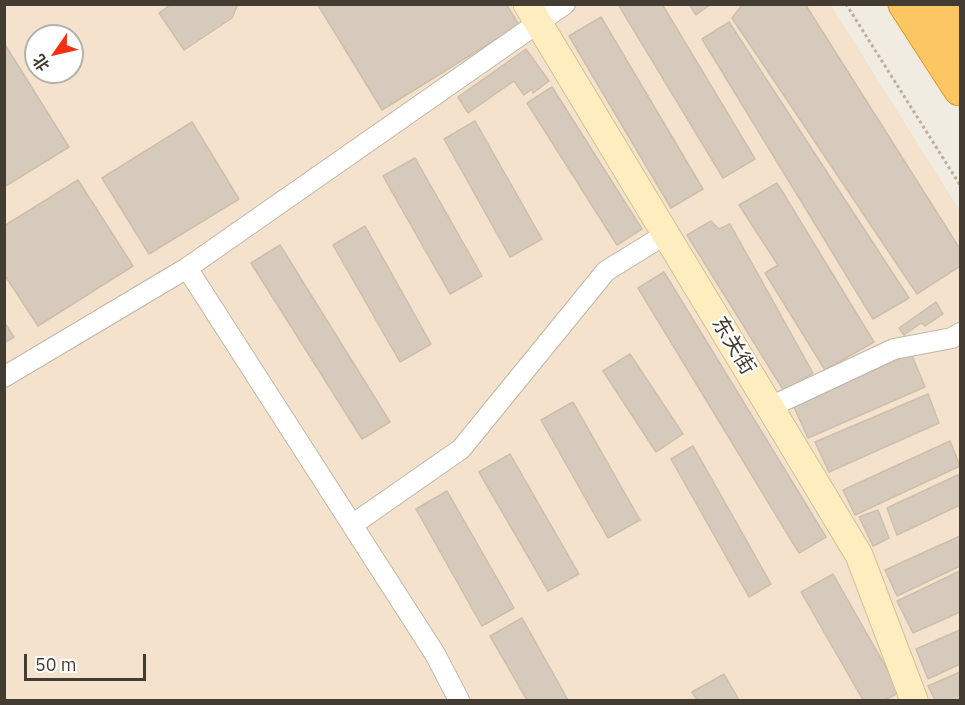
<!DOCTYPE html>
<html>
<head>
<meta charset="utf-8">
<style>
	body { margin:0 }
	#map { position:relative; width:965px; height:705px; overflow:hidden; background:#f1ece2; font-family:"IBM Plex Sans","Noto Sans SC",sans-serif }
	canvas { display:block }
	.frame { position:absolute; inset:0; border:6px solid #423c33; pointer-events:none }
	.north { position:absolute; left:24px; top:24px; width:60px; height:60px; box-sizing:border-box; background:#fff; border:2px solid #b3b1ad; border-radius:50%; rotate:236deg; font-size:16px; font-weight:700; line-height:24px; text-align:center; color:#423c33 }
	.north::after { content:''; display:block; margin:auto; width:21px; height:27px; background:#f83012; clip-path:polygon(50% 0,100% 100%,50% 72%,0 100%) }
	.scale { position:absolute; left:24px; top:654px; width:122px; height:27px; box-sizing:border-box; border:3px solid #423c33; border-top:0; padding-left:8px; font-size:18px; line-height:21px; white-space:nowrap; color:#423c33; -webkit-text-stroke:4px #fff; paint-order:stroke }
</style>
</head>
<body>
<div id="map">
<canvas width="965" height="705"></canvas>
<div class="frame"></div>
<div class="north">北</div>
<div class="scale">50 m</div>
</div>
<script>
const c = document.querySelector('canvas').getContext('2d');
c.lineJoin = 'round';
function fill(path, color) { c.fillStyle = color; c.fill(path, 'evenodd'); }
const poly = rows => new Path2D(rows.map(r => 'M' + r).join(''));
function strokePath(path, color, width, dash) { c.strokeStyle = color; c.lineWidth = width; c.lineCap = dash ? 'butt' : 'round'; c.setLineDash(dash || []); c.stroke(path); }
function label(font, color, halo, rows, align = 'center') {
  c.font = font + ' "IBM Plex Sans","Noto Sans SC",sans-serif'; c.lineWidth = 4.5; c.setLineDash([]); c.textBaseline = 'middle'; c.strokeStyle = halo; c.fillStyle = color; for (const [text, x, y, turn = 0] of rows) {
    c.save(); c.translate(x, y); c.rotate((+turn || 0) * Math.PI / 180); c.textAlign = isNaN(turn) ? turn : align; if (halo) c.strokeText(text, 0, 0); c.fillText(text, 0, 0); c.restore();
  }
}
fill(poly([
	[4,5,831,5,960,211,960,700,5,700],
	[36,36,72,36,72,72,36,72]
]), '#f4e2cc');
const building = poly([
	[171,4,238,4,232,18,184,50,159,13,171,4],
	[506,4,519,25,382,110,318,5,506,4],
	[618,4,662,4,755,159,723,178,618,4],
	[689,4,711,4,696,15,689,4],
	[743,4,805,4,960,249,960,266,917,294,732,18,743,4],
	[601,17,703,189,671,208,569,36,601,17],
	[729,22,909,298,873,319,702,39,729,22],
	[4,43,69,147,4,187,4,43],
	[526,49,549,81,533,93,532,89,524,95,514,81,468,113,458,97,526,49],
	[552,87,642,229,617,245,527,103,552,87],
	[475,121,542,239,510,257,444,139,475,121],
	[192,122,239,199,149,254,102,178,192,122],
	[415,158,482,276,450,294,383,176,415,158],
	[78,180,133,266,38,326,4,274,4,226,78,180],
	[777,183,874,342,825,370,765,273,778,265,739,205,777,183],
	[711,221,719,229,730,224,813,373,784,391,687,235,711,221],
	[365,226,431,344,400,362,333,245,365,226],
	[280,245,390,422,362,439,251,263,280,245],
	[664,272,826,537,799,553,638,288,664,272],
	[936,302,943,314,925,326,921,323,904,335,899,328,936,302],
	[4,322,14,337,4,343,4,322],
	[911,353,925,387,808,438,794,407,911,353],
	[630,354,683,434,656,452,603,371,630,354],
	[928,394,939,423,829,472,815,442,928,394],
	[573,402,640,520,608,538,541,420,573,402],
	[950,441,960,466,855,515,843,490,950,441],
	[693,446,771,584,749,597,671,459,693,446],
	[510,454,579,574,548,591,479,472,510,454],
	[960,474,960,505,897,535,887,508,960,474],
	[447,491,514,608,482,626,416,509,447,491],
	[878,510,889,538,873,546,859,517,878,510],
	[960,536,960,566,897,596,885,570,960,536],
	[960,571,960,612,913,633,897,601,960,571],
	[833,574,900,692,885,700,863,700,801,592,833,574],
	[522,618,568,700,527,700,490,636,522,618],
	[960,630,960,664,928,679,916,649,960,630],
	[960,672,960,700,935,700,928,686,960,672],
	[724,674,739,700,697,700,692,692,724,674]
]);
fill(building, '#d5cabb');
strokePath(building, '#cdbfab', 1.5);
const street = poly([
	[187,268,435,654,459,700],
	[4,377,187,268,565,4],
	[770,407,894,349,952,338,960,333],
	[352,525,461,449,606,271,666,234]
]);
const secondary = poly([
	[527,4,859,555,914,700]
]);
const highway = poly([
	[905,4,960,89],
	[938,4,960,40]
]);
strokePath(street, '#bfb7a8', 22);
strokePath(secondary, '#d4c194', 29);
strokePath(highway, '#db9932', 35);
strokePath(poly([
	[846,4,960,185]
]), '#beaf96', 3, [3, 3]);
strokePath(street, '#fff', 20);
strokePath(secondary, '#feedbf', 27);
strokePath(highway, '#fcc662', 33);
label('21px', '#423c33', '#fff', [
	["东关街",733,346,59]
]);
</script>
</body>
</html>
